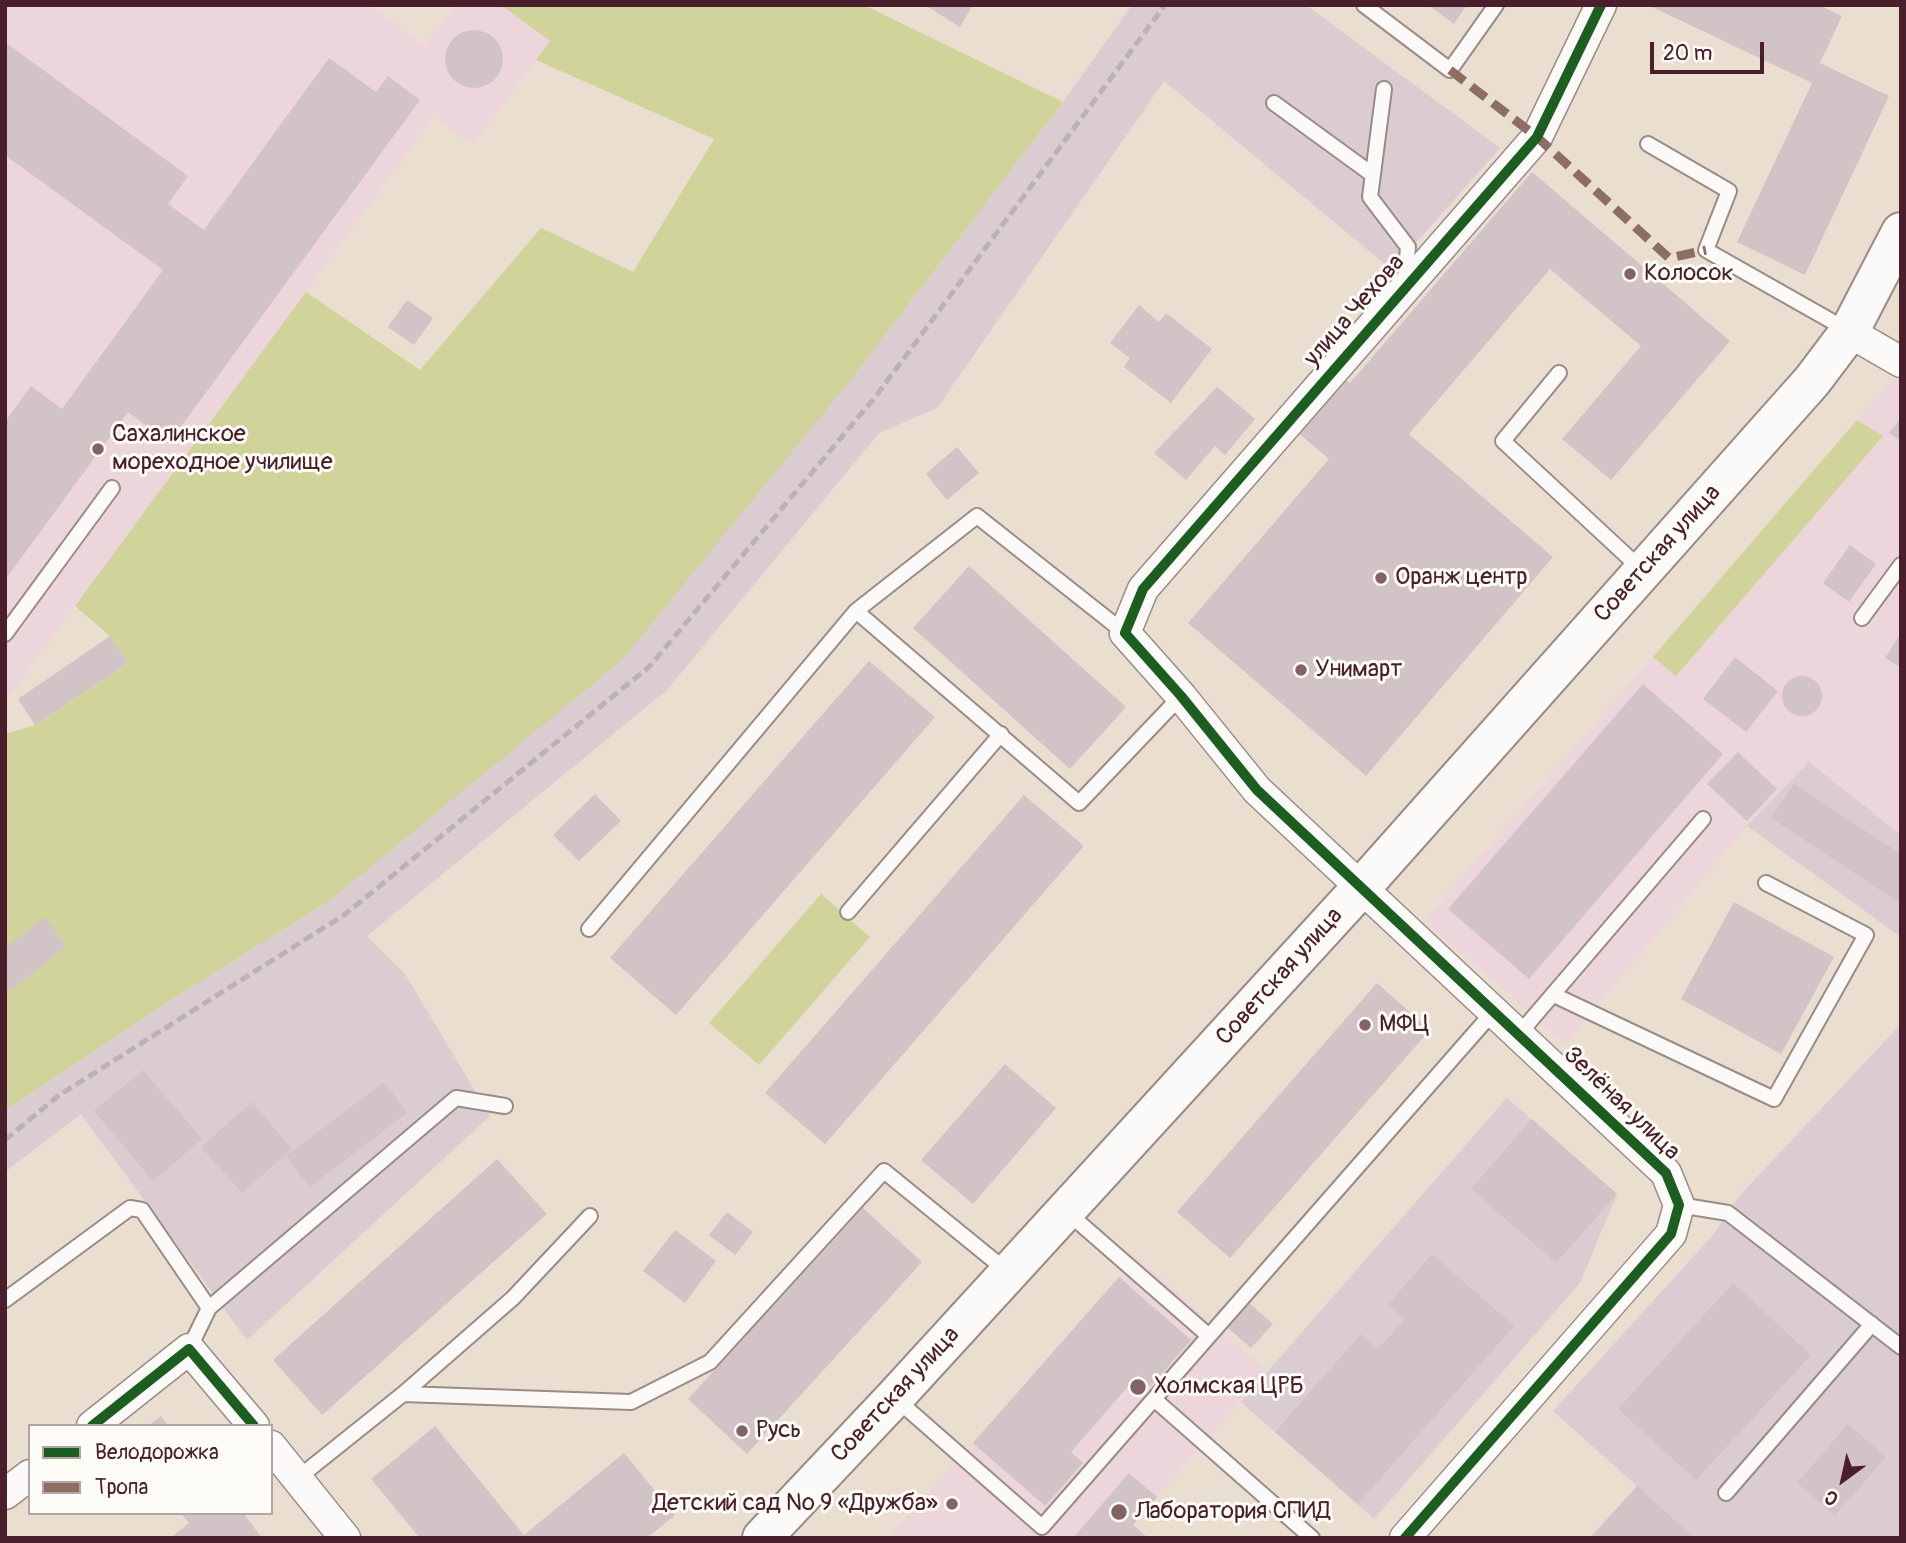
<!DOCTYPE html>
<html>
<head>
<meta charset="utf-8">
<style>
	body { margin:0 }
	#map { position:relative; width:1906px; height:1543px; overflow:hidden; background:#e9decf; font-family:Pangolin,sans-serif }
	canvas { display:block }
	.frame { position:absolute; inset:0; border:7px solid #4a1f2b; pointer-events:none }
	.legend { position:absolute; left:28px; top:1424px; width:245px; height:91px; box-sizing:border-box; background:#fdfcf7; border:2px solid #b5a4a5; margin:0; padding:9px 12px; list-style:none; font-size:21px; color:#4a1f2b }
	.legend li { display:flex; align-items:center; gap:14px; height:35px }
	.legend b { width:35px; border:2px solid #b5a4a5 }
	.north { position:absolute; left:1808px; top:1445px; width:70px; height:70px; -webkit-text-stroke:5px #fdfcf7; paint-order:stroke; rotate:213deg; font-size:19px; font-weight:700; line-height:28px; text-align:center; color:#4a1f2b }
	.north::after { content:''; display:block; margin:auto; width:24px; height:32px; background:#4a1f2b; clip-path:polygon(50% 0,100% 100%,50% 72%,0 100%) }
	.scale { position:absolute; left:1650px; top:42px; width:114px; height:32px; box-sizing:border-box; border:4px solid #4a1f2b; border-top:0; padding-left:9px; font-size:21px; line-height:24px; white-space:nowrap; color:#4a1f2b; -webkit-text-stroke:5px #fdfcf7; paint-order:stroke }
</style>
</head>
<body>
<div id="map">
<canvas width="1906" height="1543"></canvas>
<div class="frame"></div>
<ul class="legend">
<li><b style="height:9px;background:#1b5e20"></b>Велодорожка</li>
<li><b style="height:9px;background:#8d6e63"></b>Тропа</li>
</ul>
<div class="north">С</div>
<div class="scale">20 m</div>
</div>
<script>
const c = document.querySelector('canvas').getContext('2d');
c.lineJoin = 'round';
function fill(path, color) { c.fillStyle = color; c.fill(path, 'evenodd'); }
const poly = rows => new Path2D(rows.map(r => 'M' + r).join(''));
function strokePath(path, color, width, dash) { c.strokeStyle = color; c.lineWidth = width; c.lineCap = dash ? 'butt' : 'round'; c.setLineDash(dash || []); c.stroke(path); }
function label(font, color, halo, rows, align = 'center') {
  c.font = font + ' Pangolin,sans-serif'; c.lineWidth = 6; c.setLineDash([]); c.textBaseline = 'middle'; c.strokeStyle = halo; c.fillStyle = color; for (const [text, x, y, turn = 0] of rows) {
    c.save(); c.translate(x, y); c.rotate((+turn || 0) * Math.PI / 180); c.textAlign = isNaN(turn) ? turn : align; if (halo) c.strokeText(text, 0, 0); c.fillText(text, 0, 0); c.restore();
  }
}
fill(poly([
	[5,5,369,5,425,46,456,5,501,5,550,41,473,145,434,117,10,695,5,692],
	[1901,370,1901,835,1808,763,1747,826,1566,1044,1424,921],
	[1137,1257,1267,1371,1133,1524,1148,1538,888,1538]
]), '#ecd6dc');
fill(poly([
	[1132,5,1306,5,1500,148,1392,270,1164,81,937,408,879,433,667,690,367,936,405,974,490,1116,247,1340,81,1114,5,1172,5,1110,174,998,329,901,853,377,1063,102],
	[1809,762,1901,835,1901,937,1747,826],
	[1901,1024,1901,1538,1590,1538,1637,1486,1553,1411,1713,1235,1741,1194],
	[1507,1098,1617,1194,1580,1283,1374,1519,1241,1402]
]), '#daccd1');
fill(poly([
	[501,5,864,5,1063,102,853,377,622,660,329,901,174,998,5,1110,5,734,35,725,128,663,110,636,75,606,306,292,420,370,541,228,633,272,714,139,536,60,550,41],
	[1857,420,1883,436,1676,676,1653,657],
	[821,894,870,937,759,1065,709,1023]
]), '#d0d49a');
fill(poly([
	[925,5,973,5,960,27],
	[1428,5,1467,5,1454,24],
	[1648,5,1819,5,1842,16,1820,63,1889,96,1805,275,1737,242,1812,83],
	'445 59a29 29 0 1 1 58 0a29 29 0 1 1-58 0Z',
	[5,42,188,176,168,204,204,230,329,58,376,92,388,76,420,100,169,443,128,412,5,580,5,422,31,386,62,409,163,270,5,155],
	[1532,172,1730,341,1611,480,1562,439,1641,346,1550,269,1409,434,1553,557,1366,776,1188,623,1329,459,1296,431,1342,377,1350,383],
	[407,300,433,318,414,345,388,327],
	[1139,305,1159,322,1166,313,1212,349,1171,403,1124,367,1130,358,1110,343],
	[1217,387,1255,419,1225,455,1215,446,1186,480,1154,453],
	[1901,418,1901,441,1889,433],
	[957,447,979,473,947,500,926,474],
	[1850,545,1876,564,1849,602,1823,583],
	[969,566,1126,707,1070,769,913,628],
	[1901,633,1901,668,1885,658],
	[110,636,128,663,35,725,18,699],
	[1735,657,1778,691,1746,732,1703,699],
	[869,661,935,717,676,1015,610,958],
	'1782 696a20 20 0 1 1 40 0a20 20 0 1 1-40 0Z',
	[1643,684,1723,754,1529,979,1448,909],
	[1738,752,1777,789,1747,821,1707,784],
	[1794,784,1901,854,1901,904,1771,818],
	[595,794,621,821,579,861,553,835],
	[1024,795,1084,846,825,1144,765,1093],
	[1734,902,1834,957,1781,1054,1681,999],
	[44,917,67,946,10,991,5,986,5,948],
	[1377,983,1430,1030,1230,1258,1177,1212],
	[1005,1064,1056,1108,973,1204,921,1160],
	[143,1070,202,1139,153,1181,94,1111],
	[384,1082,407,1113,309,1187,286,1156],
	[252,1102,292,1149,242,1193,201,1147],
	[1532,1119,1617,1194,1556,1263,1471,1189],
	[497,1159,547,1214,322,1415,273,1360],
	[863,1208,922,1262,747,1454,688,1399],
	[727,1212,753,1232,735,1255,709,1235],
	[675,1230,716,1261,685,1303,643,1271],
	[1432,1254,1514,1326,1358,1504,1275,1432,1361,1334,1378,1349,1405,1319,1388,1305],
	[1119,1277,1191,1340,1151,1386,1138,1375,1071,1452,1083,1463,1045,1506,973,1443],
	[1733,1283,1811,1355,1696,1480,1618,1409],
	[1249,1303,1273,1324,1251,1348,1228,1328],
	[161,1416,168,1426,148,1426],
	[1848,1424,1886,1457,1835,1515,1797,1483],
	[435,1426,524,1535,624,1453,675,1515,647,1538,420,1538,371,1479],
	[1129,1473,1157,1497,1133,1525,1148,1538,1073,1538],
	[1637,1486,1681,1526,1695,1538,1590,1538],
	[181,1513,243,1513,262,1538,170,1538,189,1523]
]), '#d2c4c6');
const service = poly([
	[1364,5,1450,70,1496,5],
	[1384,89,1370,197,1408,247,1405,281],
	[1274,103,1373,175],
	[1648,144,1729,191,1706,250,1849,331],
	[1559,373,1503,441,1642,570],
	[856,611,1079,803,1181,696],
	[1862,618,1901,565],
	[5,634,112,488],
	[848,912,1001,734],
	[589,929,856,611,977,516,1125,633],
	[1554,995,1774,1099,1866,935,1766,883],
	[1519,1034,1703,819],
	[1679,1205,1728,1213,1901,1347],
	[5,1300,130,1208,142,1210,209,1308],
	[1209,1336,1494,1011],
	[189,1349,209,1308,456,1098,505,1106],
	[403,1394,631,1402,710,1362,884,1171,1008,1272],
	[895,1398,1042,1527,1209,1336,1067,1212],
	[1154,1399,1312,1538],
	[298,1478,403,1394,513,1298,590,1216],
	[1726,1493,1872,1324]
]);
const minor = poly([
	[1849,332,1901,362],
	[92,1426,189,1349,254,1426],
	[271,1446,345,1538],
	[5,1494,30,1475],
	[1405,1538,1671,1234,1679,1205,1666,1173,1257,790,1181,696,1125,633,1143,589,1537,137,1601,5]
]);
const primary = poly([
	[762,1538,895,1397,1360,889,1812,381,1849,332,1901,232]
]);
strokePath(service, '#998c86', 18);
strokePath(minor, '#998c86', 33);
strokePath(primary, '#998c86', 42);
strokePath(service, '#fcfaf8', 14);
strokePath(minor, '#fcfaf8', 30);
strokePath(primary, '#fcfaf8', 38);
strokePath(poly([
	[5,1140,58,1096,344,915,649,667,876,396,1165,5]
]), '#b9b3b2', 5, [10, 5]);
strokePath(poly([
	[1450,70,1537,137,1669,258,1706,250]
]), '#8d6e63', 9, [18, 9]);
strokePath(poly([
	[92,1426,189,1349,254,1426],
	[1405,1538,1671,1234,1679,1205,1666,1173,1257,790,1181,696,1125,633,1143,589,1537,137,1601,5]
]), '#1b5e20', 10);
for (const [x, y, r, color] of [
	[1630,274,7,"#826264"],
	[98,449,7,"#826264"],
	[1381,578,7,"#826264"],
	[1301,670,7,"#826264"],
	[1365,1025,7,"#826264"],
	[1138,1387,9,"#826264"],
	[742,1431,7,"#826264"],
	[952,1504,7,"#826264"],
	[1119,1512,9,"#826264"]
]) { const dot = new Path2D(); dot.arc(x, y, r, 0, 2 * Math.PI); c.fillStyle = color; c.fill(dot); strokePath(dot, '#fdfcf7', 2.5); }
label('24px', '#4a1f2b', '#fdfcf7', [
	["Колосок",1644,274],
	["Сахалинское",112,435],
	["мореходное училище",112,463],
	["Оранж центр",1395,578],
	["Унимарт",1315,670],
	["МФЦ",1379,1025],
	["Холмская ЦРБ",1154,1387],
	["Русь",756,1431],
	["Детский сад № 9 «Дружба»",938,1504,"right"],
	["Лаборатория СПИД",1135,1512]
], 'left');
label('24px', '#4a1f2b', '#fdfcf7', [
	["улица Чехова",1355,311,-49],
	["Советская улица",1658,554,-48],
	["Советская улица",1280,977,-48],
	["Зелёная улица",1621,1104,44],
	["Советская улица",896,1395,-47]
]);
</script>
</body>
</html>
